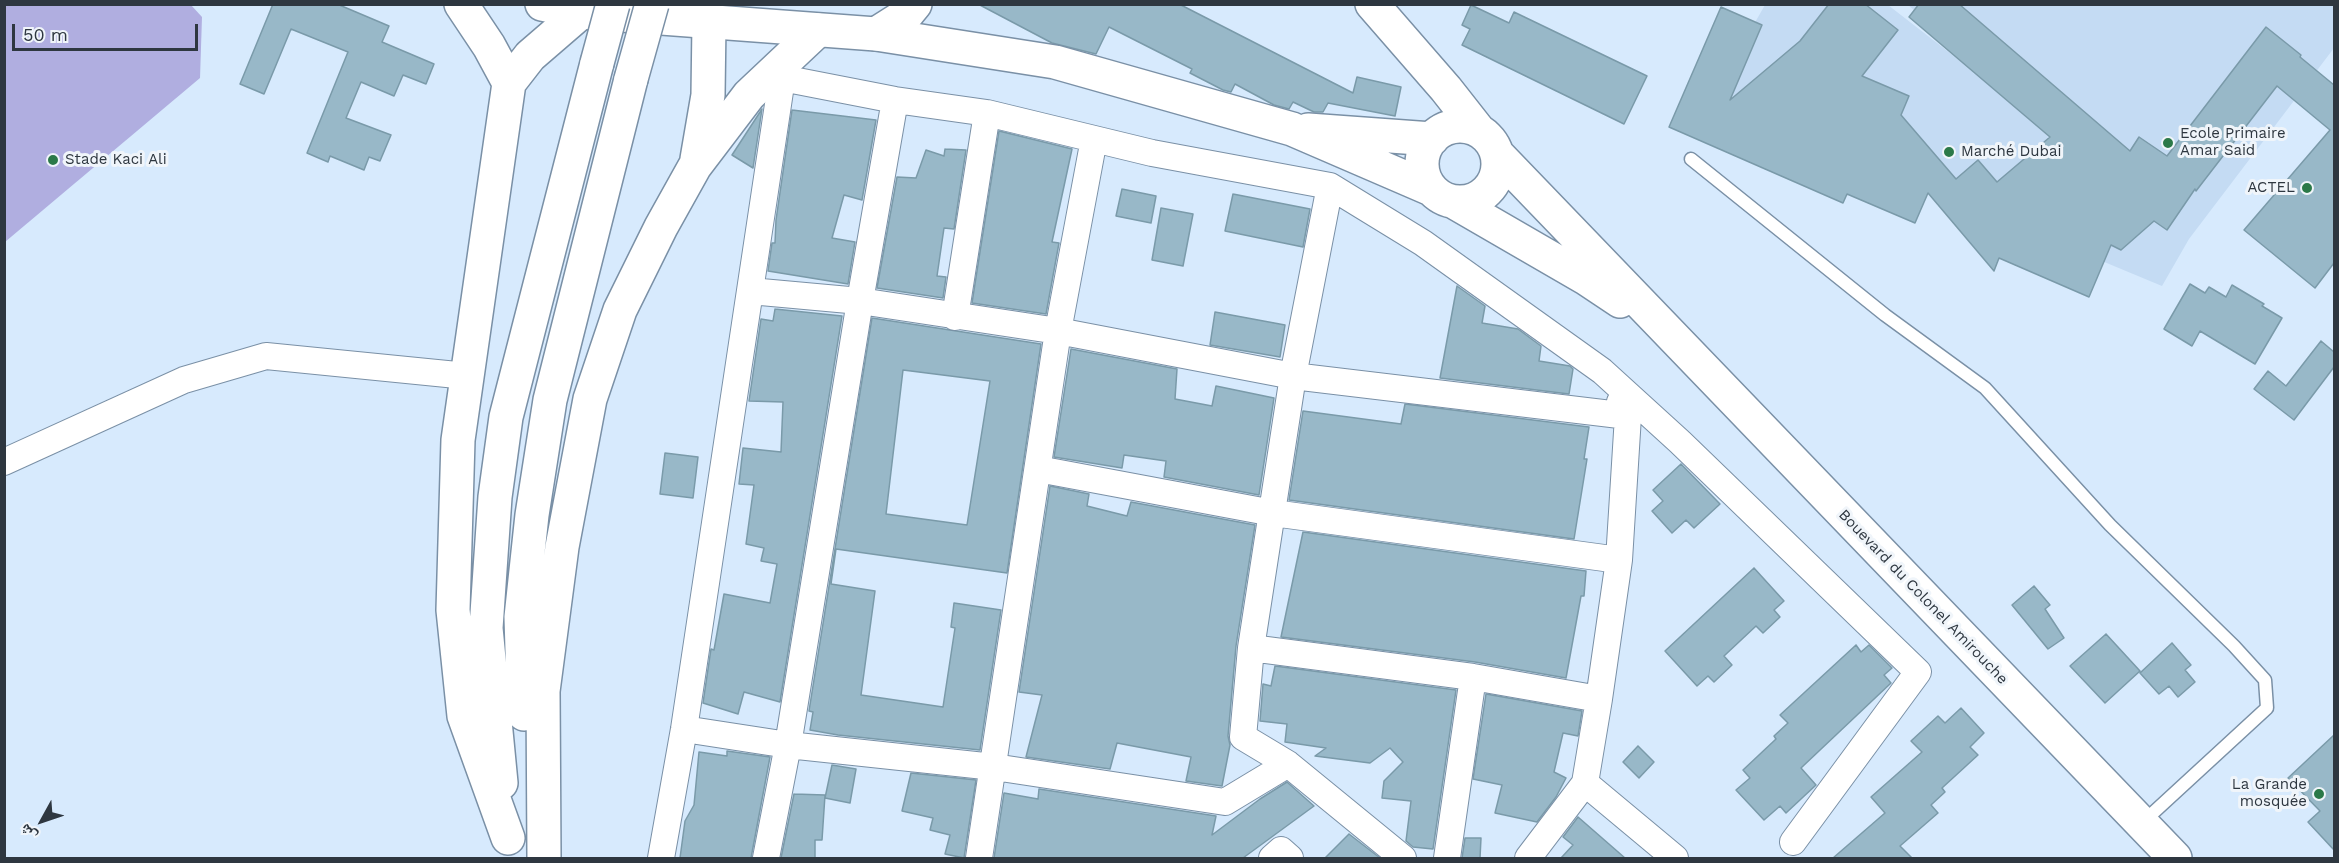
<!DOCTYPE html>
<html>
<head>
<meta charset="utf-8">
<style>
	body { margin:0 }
	#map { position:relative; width:2339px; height:863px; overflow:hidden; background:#d7eafd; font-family:"Work Sans","Noto Naskh Arabic",sans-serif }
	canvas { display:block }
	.frame { position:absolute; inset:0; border:6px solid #2e3740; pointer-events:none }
	.north { position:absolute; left:12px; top:791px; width:60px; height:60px; -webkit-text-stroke:4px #f0f5fa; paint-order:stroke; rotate:230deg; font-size:16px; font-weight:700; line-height:24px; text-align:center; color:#2e3740 }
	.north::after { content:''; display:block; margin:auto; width:21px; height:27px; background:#2e3740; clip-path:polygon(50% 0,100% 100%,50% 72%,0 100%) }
	.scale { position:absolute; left:12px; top:24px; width:186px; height:27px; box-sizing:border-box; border:3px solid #2e3740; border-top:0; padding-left:8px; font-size:18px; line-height:21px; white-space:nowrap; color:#2e3740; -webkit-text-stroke:4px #f0f5fa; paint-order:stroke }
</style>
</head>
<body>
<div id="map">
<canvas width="2339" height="863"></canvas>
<div class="frame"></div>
<div class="north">ش</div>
<div class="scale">50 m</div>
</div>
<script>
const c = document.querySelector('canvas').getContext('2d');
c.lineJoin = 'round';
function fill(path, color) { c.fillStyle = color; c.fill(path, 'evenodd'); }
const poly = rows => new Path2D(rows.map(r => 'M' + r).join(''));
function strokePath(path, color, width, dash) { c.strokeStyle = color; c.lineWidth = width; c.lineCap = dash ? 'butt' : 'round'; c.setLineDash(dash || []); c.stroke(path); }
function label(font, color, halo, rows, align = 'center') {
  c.font = font + ' "Work Sans",sans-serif'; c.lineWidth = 6; c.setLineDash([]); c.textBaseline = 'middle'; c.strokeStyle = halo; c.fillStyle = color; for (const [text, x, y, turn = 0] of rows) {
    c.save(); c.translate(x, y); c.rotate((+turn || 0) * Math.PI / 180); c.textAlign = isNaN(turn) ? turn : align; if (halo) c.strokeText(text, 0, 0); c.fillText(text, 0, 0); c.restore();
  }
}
fill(poly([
	[1765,5,1888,5,2168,222,1908,5,2334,5,2334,48,2189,239,2162,286,1936,192,1703,113]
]), '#c4dbf3');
fill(poly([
	[5,4,191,5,202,17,200,78,5,242]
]), '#b0aee0');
const building = poly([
	[273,4,337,4,389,26,382,42,434,64,426,84,403,75,394,96,361,82,346,118,391,135,380,161,369,157,364,170,330,156,328,162,307,153,348,52,291,29,264,94,240,84,273,4],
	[978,4,1179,4,1353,93,1357,77,1401,87,1395,116,1328,103,1323,112,1314,112,1293,102,1289,109,1274,105,1235,84,1231,92,1223,90,1190,73,1192,69,1109,27,1096,54,1052,43,978,4],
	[1829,4,1865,4,1898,30,1862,76,1909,96,1901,115,1956,179,1978,160,1997,182,2050,137,1909,17,1919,4,1959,4,2130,151,2139,137,2167,156,2266,27,2301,55,2300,57,2334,85,2334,263,2315,288,2244,230,2330,130,2277,86,2196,191,2195,189,2167,230,2154,221,2121,250,2111,245,2089,297,1999,258,1994,271,1928,193,1915,223,1847,194,1843,203,1669,127,1721,7,1762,25,1730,100,1800,41,1829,4],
	[1471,5,1509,23,1514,12,1647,76,1624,124,1462,45,1470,29,1462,25,1471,5],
	[762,109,753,168,732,155,762,109],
	[792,110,876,120,862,200,844,195,832,238,855,242,848,284,768,271,772,243,775,243,776,220,792,110],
	[999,131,1072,149,1052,242,1059,243,1046,314,972,303,999,131],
	[945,149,966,150,954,229,944,228,937,276,946,277,943,298,877,288,897,177,916,178,926,150,944,156,945,149],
	[1122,189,1156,196,1151,223,1116,216,1122,189],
	[1233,194,1310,209,1303,247,1225,231,1233,194],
	[1161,208,1193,214,1183,266,1152,260,1161,208],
	[2190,284,2205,293,2209,287,2226,297,2232,285,2264,304,2262,306,2282,318,2255,364,2200,331,2192,346,2164,329,2190,284],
	[1457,286,1485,306,1482,323,1518,329,1541,346,1539,361,1570,366,1573,369,1569,394,1440,378,1457,286],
	[775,309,842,316,780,702,744,692,738,714,703,703,711,649,714,650,724,594,770,603,777,564,761,561,764,548,746,544,754,485,739,484,743,448,781,452,783,402,749,401,761,319,773,321,775,309],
	[1215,312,1285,325,1280,357,1210,345,1215,312],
	[872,318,1041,344,1007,573,836,549,831,584,875,591,861,695,943,707,955,628,951,627,954,603,1001,610,980,750,838,735,810,730,813,712,809,711,872,318],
	[903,370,990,381,967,525,886,514,903,370],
	[2321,341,2334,352,2334,367,2294,420,2254,389,2268,371,2286,386,2321,341],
	[1071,349,1177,369,1175,399,1212,406,1216,386,1274,398,1259,495,1164,477,1166,461,1124,455,1122,468,1054,457,1071,349],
	[1405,404,1589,427,1584,459,1587,459,1574,539,1289,500,1303,411,1401,424,1405,404],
	[665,453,698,457,693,498,660,494,665,453],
	[1681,464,1720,504,1694,528,1686,520,1672,533,1652,511,1663,501,1653,490,1681,464],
	[1050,486,1089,494,1087,506,1127,516,1131,502,1255,525,1236,646,1228,736,1230,745,1222,786,1186,781,1191,757,1117,743,1110,769,1026,757,1042,695,1019,692,1050,486],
	[1303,532,1586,571,1584,596,1581,596,1566,678,1475,662,1281,637,1303,532],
	[1754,568,1784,601,1774,610,1780,617,1763,633,1756,626,1724,656,1732,665,1714,682,1708,676,1697,686,1665,651,1754,568],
	[2034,586,2050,605,2045,609,2064,638,2048,649,2012,605,2034,586],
	[2106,634,2140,671,2105,703,2070,666,2106,634],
	[2172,643,2191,665,2185,670,2195,682,2178,697,2169,686,2159,694,2140,673,2172,643],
	[1856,645,1861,652,1869,645,1892,668,1884,675,1891,683,1801,768,1816,785,1786,813,1780,806,1764,820,1736,790,1750,778,1743,770,1776,739,1774,736,1788,723,1780,715,1856,645],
	[1275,666,1456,690,1433,849,1413,847,1406,841,1411,801,1382,798,1384,781,1403,762,1390,748,1370,763,1315,756,1326,748,1285,742,1287,724,1260,721,1263,684,1271,686,1275,666],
	[1486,694,1582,711,1578,736,1563,733,1554,772,1566,778,1556,797,1537,822,1495,813,1502,785,1473,779,1486,694],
	[1961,708,1984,733,1970,747,1978,755,1942,788,1945,792,1931,805,1938,813,1900,846,1912,858,1833,858,1885,813,1871,797,1922,752,1911,741,1938,716,1945,723,1961,708],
	[2334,735,2334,850,2308,822,2320,811,2288,778,2334,735],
	[1638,746,1654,762,1639,778,1623,762,1638,746],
	[727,751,770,757,751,858,680,858,685,821,694,805,699,752,727,756,727,751],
	[832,765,856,769,850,803,825,798,832,765],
	[911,773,976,780,964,858,945,854,950,835,930,830,933,818,902,811,911,773],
	[1287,782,1314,806,1243,858,994,858,1004,793,1038,799,1039,789,1216,816,1212,835,1260,799,1287,782],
	[794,794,825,795,822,840,815,840,815,858,781,858,794,794],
	[1578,817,1625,858,1561,858,1573,845,1563,837,1578,817],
	[1349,834,1380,858,1325,858,1349,834],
	[1465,838,1481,838,1480,858,1462,858,1465,838]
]);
fill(building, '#98b8c8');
strokePath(building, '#7a9aa9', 1.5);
const lane = poly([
	[1691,159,1885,315,1985,388,2110,525,2234,646,2265,680,2267,708,2142,823]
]);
const street = poly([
	[1330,186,1293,376,1251,648,1243,737,1288,764,1403,858],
	[750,291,860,301,1058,331,1293,376,1628,416],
	[955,317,987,113],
	[1620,402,1628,416,1619,560,1599,699,1585,783,1675,858],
	[4,462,184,380,266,356,467,376],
	[1038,469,1273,513,1619,560],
	[1251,648,1473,677,1599,699],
	[684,729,788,745,994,767,1225,802,1288,764],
	[661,858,684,729,782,78,895,100,987,113,1152,153,1330,186,1423,243,1602,371,1680,442,1918,672,1793,842],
	[766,858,788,745,860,301,895,100],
	[979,858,1058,331,1094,139],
	[1272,858,1281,850,1290,858],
	[1447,858,1473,677],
	[1528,858,1585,783]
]);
const primary = poly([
	[542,4,581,12,876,34,1055,62,1292,129,1431,189],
	[1372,4,1446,89,1479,131],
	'1422 164a38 38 0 1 1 76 0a38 38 0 1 1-76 0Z',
	[1308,130,1432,139],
	[1498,155,2175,858],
	[1454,202,1587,279,1620,301]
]);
const highway = poly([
	[461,4,489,46,509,83],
	[876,34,906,15,915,4],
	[697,159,708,95,709,23],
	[524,714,521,617,532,515,550,400,631,79],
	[501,783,486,628,495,497,506,417,597,63],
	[508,838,464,716,453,610,458,440,509,83,530,56,581,12],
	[544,858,543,691,562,547,590,399,620,310,661,227,695,166,749,95,818,30]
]);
strokePath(lane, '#7a90a6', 15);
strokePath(street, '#7a90a6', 28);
strokePath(primary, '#7a90a6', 36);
strokePath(highway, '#7a90a6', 36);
strokePath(lane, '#fff', 12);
strokePath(street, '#fff', 26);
strokePath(primary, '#fff', 33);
strokePath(highway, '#fff', 33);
const highwayBridge = poly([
	[597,63,613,4],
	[631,79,652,4]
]);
strokePath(highwayBridge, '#7a90a6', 36, []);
strokePath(highwayBridge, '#fff', 33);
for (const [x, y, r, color] of [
	[2168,143,6,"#2b7948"],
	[1949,152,6,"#2b7948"],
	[53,160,6,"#2b7948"],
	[2307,188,6,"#2b7948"],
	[2319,794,6,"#2b7948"]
]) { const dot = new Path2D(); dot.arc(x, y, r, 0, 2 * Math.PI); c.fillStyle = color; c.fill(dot); strokePath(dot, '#f0f5fa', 2); }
label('15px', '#2e3740', '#f0f5fa', [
	["Ecole Primaire",2180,134],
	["Amar Said",2180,151],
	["Marché Dubai",1961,152],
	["Stade Kaci Ali",65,160],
	["ACTEL",2295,188,"right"],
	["La Grande",2307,785,"right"],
	["mosquée",2307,802,"right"]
], 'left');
label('15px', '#2e3740', '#f0f5fa', [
	["Bouevard du Colonel Amirouche",1923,597,46]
]);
</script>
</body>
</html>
